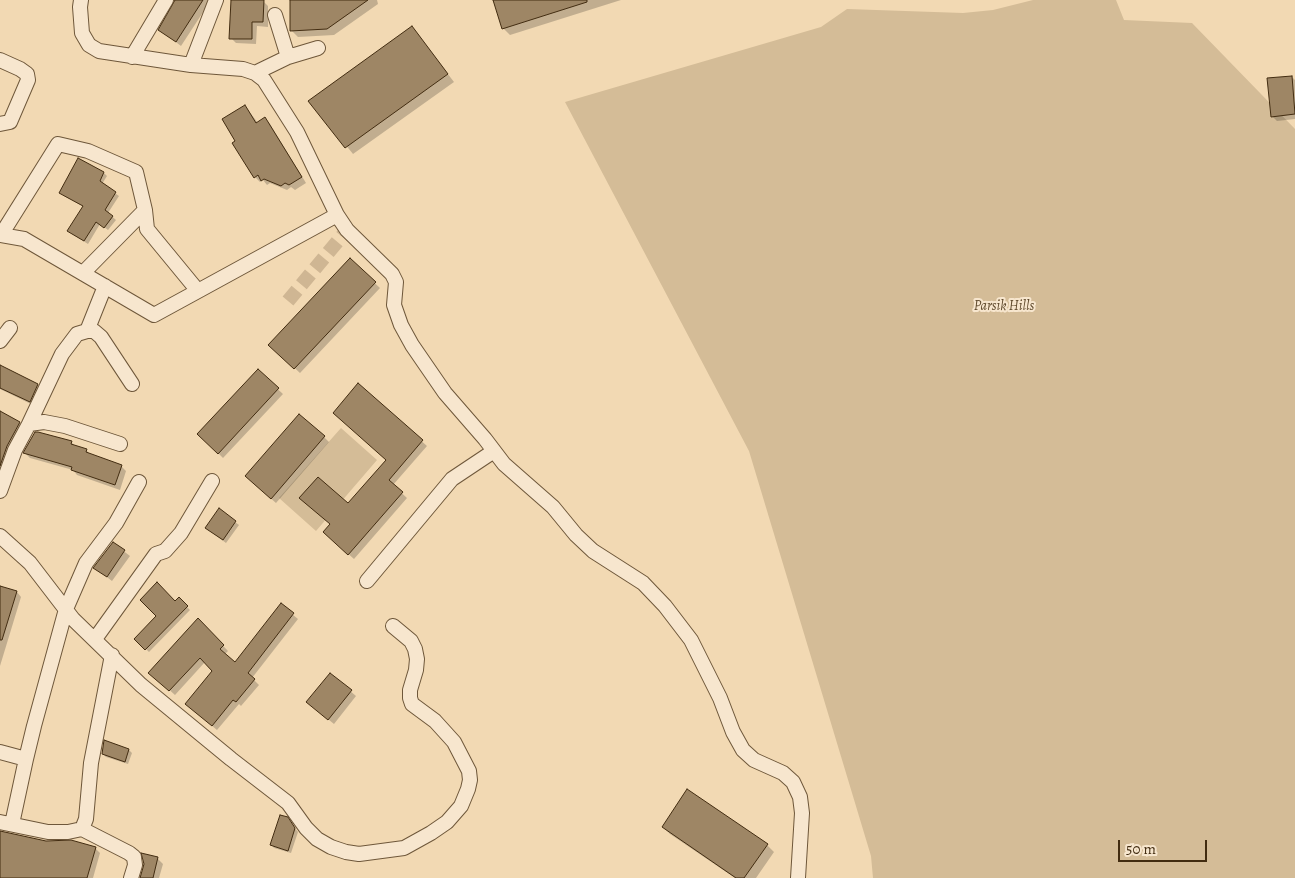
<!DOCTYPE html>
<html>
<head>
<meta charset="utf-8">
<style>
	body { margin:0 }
	#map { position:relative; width:1295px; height:878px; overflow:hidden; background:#f2d9b3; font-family:Alegreya,serif }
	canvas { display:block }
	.scale { position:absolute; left:1118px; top:840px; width:89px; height:22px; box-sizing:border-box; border:2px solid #422c11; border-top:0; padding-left:6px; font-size:15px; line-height:18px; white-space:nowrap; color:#422c11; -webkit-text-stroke:4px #f7e6ce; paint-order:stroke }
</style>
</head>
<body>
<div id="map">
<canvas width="1295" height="878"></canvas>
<div class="scale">50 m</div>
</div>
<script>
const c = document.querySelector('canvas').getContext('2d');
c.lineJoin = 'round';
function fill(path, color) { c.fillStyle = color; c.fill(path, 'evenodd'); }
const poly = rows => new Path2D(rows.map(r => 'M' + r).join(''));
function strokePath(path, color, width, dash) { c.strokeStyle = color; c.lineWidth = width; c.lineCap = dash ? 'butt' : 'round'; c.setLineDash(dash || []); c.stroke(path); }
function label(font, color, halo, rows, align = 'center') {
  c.font = font + ' Alegreya,serif'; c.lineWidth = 4; c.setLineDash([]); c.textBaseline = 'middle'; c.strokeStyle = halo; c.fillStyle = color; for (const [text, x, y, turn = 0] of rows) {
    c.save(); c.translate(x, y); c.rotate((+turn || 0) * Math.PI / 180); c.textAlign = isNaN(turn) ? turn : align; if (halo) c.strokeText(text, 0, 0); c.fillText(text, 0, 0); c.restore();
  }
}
fill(poly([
	[1033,0,1116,0,1124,20,1192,23,1295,129,1295,878,873,878,871,856,749,451,565,102,821,27,847,9,963,13,993,10],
	[341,428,377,460,316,531,279,498]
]), '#d4bc97');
fill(poly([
	[176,0,211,0,181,46,160,30],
	[291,0,377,0,378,4,334,35,298,37,291,30],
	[494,0,621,0,510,35,503,28],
	[263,1,268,6,268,27,257,26,256,44,236,43,231,38],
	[412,27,454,82,353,154,310,101],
	[1292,77,1295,80,1295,119,1277,121,1272,116],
	[245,106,258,123,265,119,270,124,306,183,295,190,291,187,287,190,270,183,267,185,263,180,260,182,255,177,237,141],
	[78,160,104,173,107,176,102,184,119,196,108,213,116,220,108,230,100,224,88,244,72,234,84,207,64,196],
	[350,260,380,288,300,373,270,345],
	[0,366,38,385,43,390,35,406,0,389],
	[258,371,283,394,223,458,199,434],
	[359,385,427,446,393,485,407,498,354,559,329,537,348,505,388,460],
	[0,413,19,423,25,429,0,489],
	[38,433,72,443,76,447,86,450,90,454,121,466,126,471,120,490,77,475,73,470,30,458,25,453],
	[324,437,329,442,276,503,251,481],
	[219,510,239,525,226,543,210,531],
	[113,543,130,556,112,581,95,568],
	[0,587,17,592,21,597,0,666],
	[179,599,190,610,149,652,136,639],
	[281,605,298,619,252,678,259,685,241,706,239,704,217,730,192,709,214,671,205,662,175,695,155,677,198,620,228,651,224,655,235,664],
	[330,674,356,696,334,724,313,707],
	[129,750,132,753,128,764,106,757,103,754],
	[290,822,298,832,291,853,274,848,271,844],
	[663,827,767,845,774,852,756,878,735,878,670,834],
	[0,832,46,842,95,848,100,853,93,878,0,878],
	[143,854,158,859,163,864,159,878,141,878,145,868]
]), '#0003');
const building = poly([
	[175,0,203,0,176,42,158,30,175,0],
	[231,0,264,0,263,22,252,22,252,39,229,39,231,0],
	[290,0,368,0,327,29,290,31,290,0],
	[493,0,587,0,587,2,502,29,493,0],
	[412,26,448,74,345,148,308,101,412,26],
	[1292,76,1295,114,1271,117,1267,78,1292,76],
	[245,105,256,123,265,117,302,177,289,185,285,183,281,186,264,179,261,181,258,175,254,178,232,143,235,141,222,119,245,105],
	[78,158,104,172,100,181,116,192,105,210,113,216,104,228,96,222,84,241,67,231,83,206,59,193,78,158],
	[350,258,376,282,294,369,268,345,350,258],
	[0,365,38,384,30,402,0,388,0,365],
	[258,369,279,388,218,454,197,434,258,369],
	[358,383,423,440,389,480,403,492,348,555,323,532,330,524,299,498,318,477,348,503,386,460,333,413,358,383],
	[0,411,20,422,7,446,0,466,0,411],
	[299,414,325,436,271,499,245,476,299,414],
	[35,432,38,432,72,441,71,444,87,449,86,452,122,465,115,485,71,470,72,467,23,453,35,432],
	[219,508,236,521,223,540,205,528,219,508],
	[113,542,125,550,107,577,93,568,113,542],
	[157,582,175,601,179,597,188,606,145,650,134,639,156,616,140,600,157,582],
	[0,586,17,591,2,640,0,640,0,586],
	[281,603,294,613,248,673,255,679,236,702,233,700,212,726,185,704,212,671,200,658,169,691,148,673,198,618,224,645,220,649,235,662,281,603],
	[330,673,352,690,328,720,306,702,330,673],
	[104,740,129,749,125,762,102,754,104,740],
	[687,789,768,844,744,878,736,878,662,827,687,789],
	[280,815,288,817,295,828,288,851,270,845,280,815],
	[0,831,46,841,71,840,96,847,87,878,0,878,0,831],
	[141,853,158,857,153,878,140,878,144,864,141,853]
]);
fill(building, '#9e8665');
strokePath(building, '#422c11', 1);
strokePath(poly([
	[288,301,347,230]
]), '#cfb693', 14, [14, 7]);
const minor = poly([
	[81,0,80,7,82,33,89,45,99,51,191,65,243,69,255,73,264,80,297,132,337,215,347,230,392,274,396,282,394,305,401,325,412,345,445,393,485,439,504,464,553,507,576,535,593,551,643,583,665,606,691,640,720,698,733,732,743,750,754,760,783,773,793,782,800,797,802,813,798,878],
	[275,15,288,57],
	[132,57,166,0],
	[0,60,20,69,27,74,28,80,10,122,0,124],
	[191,65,216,0],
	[255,73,288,57,318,48],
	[83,273,145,210],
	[198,291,147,229,145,210,136,172,88,151,58,144,1,235,24,239,154,315,198,291,337,215],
	[87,331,105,286],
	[0,341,10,328],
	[29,424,62,354,77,334,87,331,94,331,101,337,132,384],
	[0,491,15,450,29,424,44,422,65,426,120,444],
	[0,536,30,563,73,619,141,685,231,759,288,803,306,828,317,839,331,847,346,852,359,854,404,848,431,833,447,822,461,806,468,789,470,780,469,771,454,742,435,721,412,704,410,698,410,690,416,670,417,659,415,649,411,641,393,626],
	[367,581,452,479,494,451],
	[95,639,156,554,165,551,181,533,212,481],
	[0,752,26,759,34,726,66,609,86,563,116,523,139,482],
	[0,822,48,832,68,832,82,829,86,819,91,763,112,655],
	[12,824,26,759],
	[82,829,129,853,134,857,135,865,131,878]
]);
strokePath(minor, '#6e573a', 16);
strokePath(minor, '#f7e6ce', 14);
label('italic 14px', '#5f492c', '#f7e6ce', [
	["Parsik Hills",1004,307]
]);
</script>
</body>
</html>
